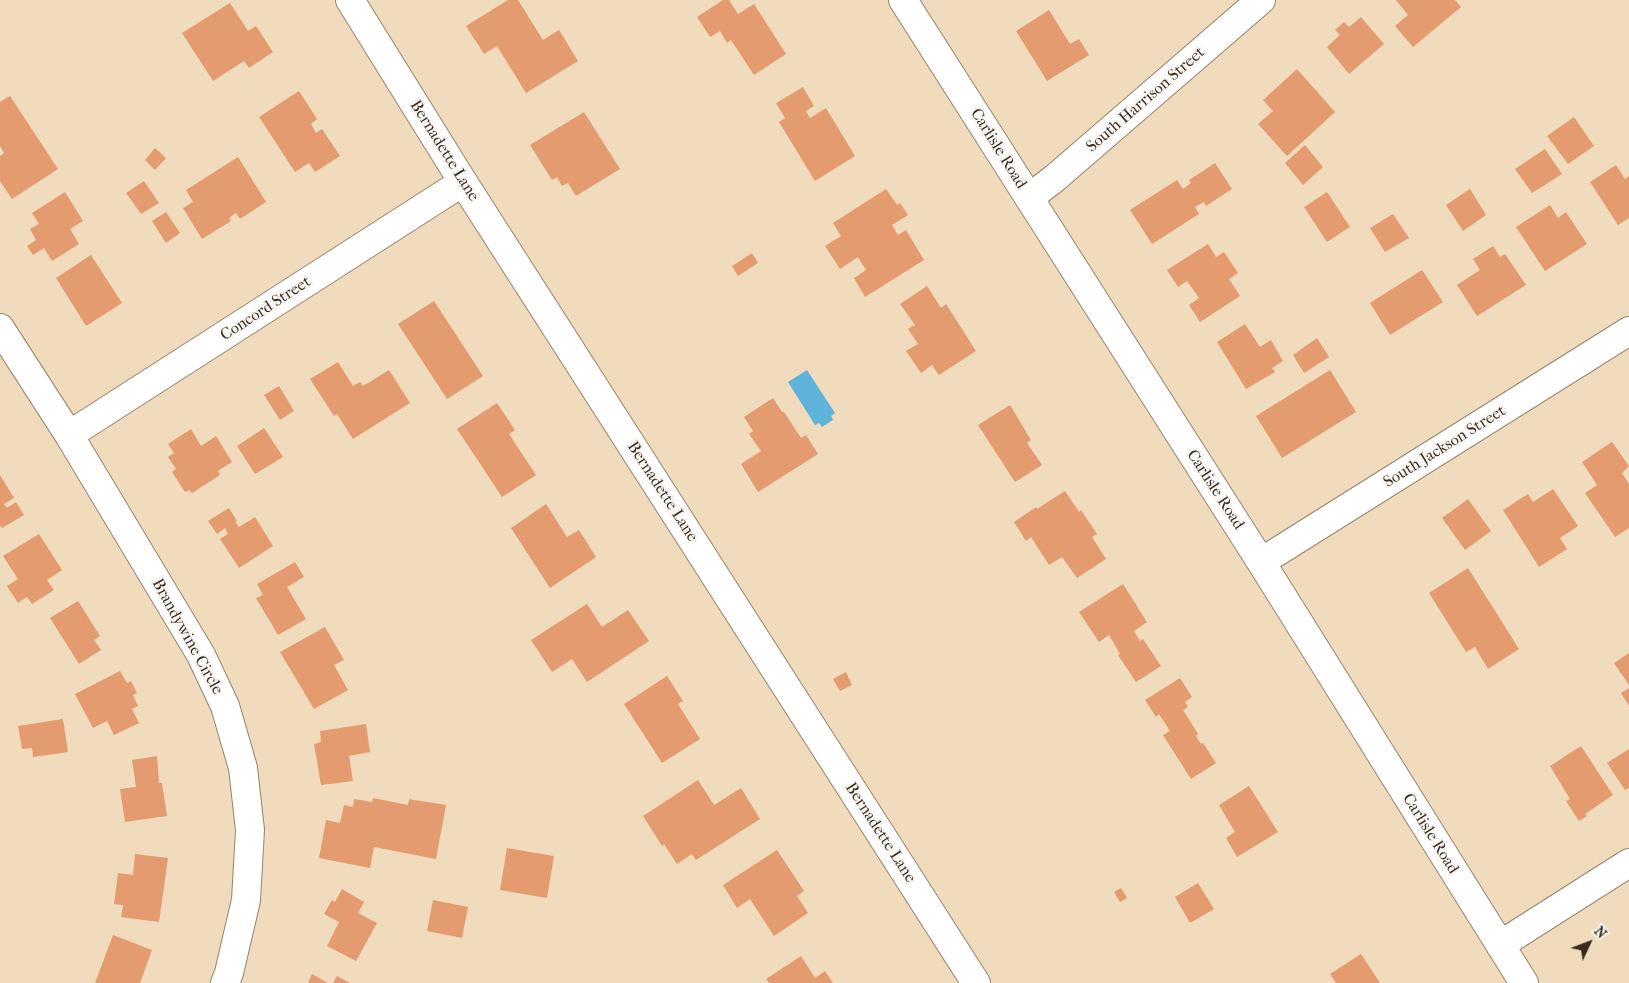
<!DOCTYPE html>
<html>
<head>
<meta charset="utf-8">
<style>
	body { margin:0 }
	#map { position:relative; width:1629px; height:983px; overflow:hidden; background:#f0dcbc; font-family:"IM FELL French Canon",serif }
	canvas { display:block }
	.north { position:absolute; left:1564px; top:918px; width:50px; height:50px; -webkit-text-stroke:4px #f6f6f2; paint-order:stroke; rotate:47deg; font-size:14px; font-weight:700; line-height:20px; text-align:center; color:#3b2a1e }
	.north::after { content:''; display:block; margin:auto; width:18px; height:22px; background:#3b2a1e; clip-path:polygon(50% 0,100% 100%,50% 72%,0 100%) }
</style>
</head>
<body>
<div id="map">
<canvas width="1629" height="983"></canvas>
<div class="north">N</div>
</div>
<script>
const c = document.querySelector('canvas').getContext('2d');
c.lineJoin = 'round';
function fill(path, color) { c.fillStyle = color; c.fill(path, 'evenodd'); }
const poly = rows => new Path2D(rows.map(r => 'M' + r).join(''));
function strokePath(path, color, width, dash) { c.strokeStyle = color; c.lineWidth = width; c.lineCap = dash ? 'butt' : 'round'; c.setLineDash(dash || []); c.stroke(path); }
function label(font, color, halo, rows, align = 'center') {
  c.font = font + ' "IM FELL French Canon",serif'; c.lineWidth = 4.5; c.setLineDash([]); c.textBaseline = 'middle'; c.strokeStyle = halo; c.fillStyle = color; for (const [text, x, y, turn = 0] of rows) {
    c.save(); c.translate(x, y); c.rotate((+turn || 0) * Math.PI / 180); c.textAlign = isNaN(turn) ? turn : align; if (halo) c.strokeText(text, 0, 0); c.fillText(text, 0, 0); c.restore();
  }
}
fill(poly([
	[807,370,835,413,831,416,833,420,822,427,819,423,815,425,788,382]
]), '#5db3d9');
fill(poly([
	[508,0,518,0,543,40,559,30,578,61,526,93,497,46,484,54,466,26],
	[723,0,729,0,738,14,754,4,786,54,754,75,731,40,727,43,720,31,710,37,697,17],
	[1396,0,1455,0,1461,7,1413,47,1395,26,1408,15],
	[230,3,248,31,256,26,273,52,249,68,244,61,213,81,182,33],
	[1049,10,1070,44,1079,39,1089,55,1047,81,1016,31],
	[1361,17,1384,44,1349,74,1327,47,1340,35,1335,30,1344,22,1349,27],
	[1297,69,1335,112,1287,156,1258,124,1273,111,1263,100],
	[803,87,814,106,806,111,810,118,826,108,855,156,815,181,779,122,785,118,776,103],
	[299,91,317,119,311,124,316,133,322,129,340,156,315,172,309,163,295,172,259,117],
	[10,96,58,169,12,199,0,181,0,156,4,153,0,146,0,102],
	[584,112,620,169,576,196,568,183,562,186,557,177,552,180,530,145],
	[1574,117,1594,146,1568,164,1547,136],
	[1305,145,1323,167,1303,185,1285,163],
	[155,148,166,158,155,170,145,160],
	[1545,149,1562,174,1532,193,1515,169],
	[238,157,266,202,240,219,236,213,229,218,231,221,202,239,183,208,193,202,186,190],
	[1215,163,1232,189,1206,206,1204,202,1195,207,1199,214,1152,244,1130,210,1177,180,1183,189,1191,183,1189,180],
	[1616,165,1625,179,1629,176,1629,218,1618,225,1590,182],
	[144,181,159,203,141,214,126,193],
	[886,189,897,205,900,203,908,215,892,225,898,235,906,230,924,260,865,297,854,278,866,270,858,257,840,269,825,246,841,236,833,223],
	[1470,189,1486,215,1463,231,1446,205],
	[65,192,83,221,70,229,79,244,52,261,44,248,33,255,27,246,36,240,30,229,39,224,32,213],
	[1327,192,1350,227,1327,242,1304,207],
	[1550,205,1558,218,1566,212,1587,244,1545,271,1516,227],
	[166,212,180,233,166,243,152,221],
	[1393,214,1409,238,1385,252,1370,228],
	[1208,244,1216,257,1224,252,1238,273,1229,279,1240,296,1200,322,1189,305,1199,298,1187,281,1178,287,1167,270],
	[1493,246,1500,257,1505,254,1526,285,1477,316,1457,285,1480,270,1473,259],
	[752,253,758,263,738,276,732,266],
	[91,255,122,303,86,326,56,278],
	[1422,270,1443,302,1390,335,1370,303],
	[927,286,941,308,946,304,976,351,939,375,932,365,921,373,906,351,918,344,908,329,915,325,900,304],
	[434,301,483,376,447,399,398,324],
	[1245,324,1260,347,1271,340,1283,361,1272,368,1275,372,1246,389,1217,342],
	[1317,338,1329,357,1304,373,1293,355],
	[338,362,353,386,360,382,363,386,389,370,410,403,353,439,337,414,334,416,310,379],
	[1330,370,1356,412,1282,458,1256,416],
	[279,386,294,411,280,420,264,395],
	[773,398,782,412,784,412,801,438,806,435,818,454,758,492,741,464,761,451,749,434,753,431,744,417],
	[497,403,515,430,509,434,536,475,502,497,457,429],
	[1010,405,1031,440,1027,443,1042,465,1015,482,978,425],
	[264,428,283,457,255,474,237,446],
	[191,429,201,446,216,436,232,462,218,471,220,475,192,493,189,490,185,492,172,472,176,469,168,457,174,453,168,444],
	[1612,442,1629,466,1622,473,1629,484,1629,528,1615,537,1585,493,1597,485,1582,462],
	[0,475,14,498,4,504,7,508,16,502,24,515,2,528,0,525],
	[1553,489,1578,526,1560,538,1567,549,1539,567,1503,510,1528,494,1533,502],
	[1065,491,1079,512,1081,510,1097,534,1092,537,1106,559,1077,578,1062,557,1049,565,1031,537,1026,541,1014,522,1036,507,1037,509],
	[1468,499,1491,531,1465,550,1442,518],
	[546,504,567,537,579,530,596,557,550,588,511,528],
	[229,508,237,521,235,522,239,527,255,517,273,546,239,568,220,539,228,534,225,528,217,534,208,521],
	[39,534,62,570,47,580,54,590,32,604,27,597,18,603,7,586,18,579,3,556],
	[295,562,304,577,287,587,306,619,278,635,256,598,263,595,257,584],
	[1468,568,1519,649,1488,669,1475,647,1466,652,1429,593],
	[1123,584,1147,622,1134,631,1140,641,1143,639,1161,666,1136,682,1118,655,1120,654,1109,635,1099,642,1079,612],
	[78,601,100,636,94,640,101,650,79,664,50,618],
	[587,604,602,627,628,610,649,641,587,682,572,659,552,672,531,640],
	[325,627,344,660,334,665,348,690,314,709,280,652],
	[1629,653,1629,685,1614,663],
	[120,671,127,683,131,681,137,693,133,695,138,706,132,709,139,723,114,735,107,721,93,728,75,694],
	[846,672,852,685,840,691,833,679],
	[667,676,683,701,678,704,700,739,662,763,624,704],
	[1180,678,1192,697,1185,702,1188,707,1183,710,1198,734,1196,736,1201,744,1203,743,1216,763,1191,779,1163,735,1170,731,1159,714,1156,717,1145,700],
	[1629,688,1629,706,1621,693],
	[63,719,68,752,33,757,32,748,22,749,18,726],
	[366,724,370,752,349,756,353,781,321,785,314,744,321,742,320,731],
	[1581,746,1613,795,1585,814,1587,816,1579,821,1566,801,1570,799,1550,766],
	[1629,749,1629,788,1625,790,1607,763],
	[157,756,159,783,162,783,167,816,125,822,120,789,136,787,132,760],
	[698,780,714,805,741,788,760,819,696,860,692,854,677,864,664,844,662,846,643,816],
	[1249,786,1278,832,1237,857,1226,838,1235,832,1219,805],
	[373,798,408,805,409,799,446,805,436,859,374,847,370,868,319,858,326,820,340,823,344,805,353,807,354,799,372,802],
	[507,848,554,856,547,898,500,890],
	[777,850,804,891,797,896,808,913,774,936,750,899,737,908,723,885],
	[135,854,168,858,159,922,121,917,123,905,114,904,118,873,133,875],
	[1198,883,1214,909,1190,923,1175,897],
	[1121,888,1127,898,1120,902,1114,892],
	[342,889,364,902,358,913,377,923,356,961,327,946,339,922,324,914,332,900,335,902],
	[433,900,468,907,462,938,427,931],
	[113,935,152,950,140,983,95,983],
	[1361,954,1380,983,1336,983,1330,974],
	[801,956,815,978,825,971,833,983,769,983,766,979],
	[312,974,328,983,308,983],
	[337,976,350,983,333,983]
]), '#e39b6f');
const street = poly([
	[350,0,463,182,976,983],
	[903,0,1261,562,1524,983],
	[1029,198,1055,178,1261,0],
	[0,328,69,435,201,655,225,706,243,768,250,830,246,900,229,973,225,983],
	[69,435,463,182],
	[1261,562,1629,331],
	[1500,945,1629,863]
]);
strokePath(street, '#96836d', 30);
strokePath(street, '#fff', 28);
label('16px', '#3b2a1e', '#f6f6f2', [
	["South Harrison Street",1146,100,-41],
	["Carlisle Road",998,149,58],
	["Bernadette Lane",444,151,58],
	["Concord Street",266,309,-33],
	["South Jackson Street",1445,447,-32],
	["Carlisle Road",1215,490,57],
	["Bernadette Lane",662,492,57],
	["Brandywine Circle",187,637,61],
	["Bernadette Lane",880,833,57],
	["Carlisle Road",1430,834,58]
]);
</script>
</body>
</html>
